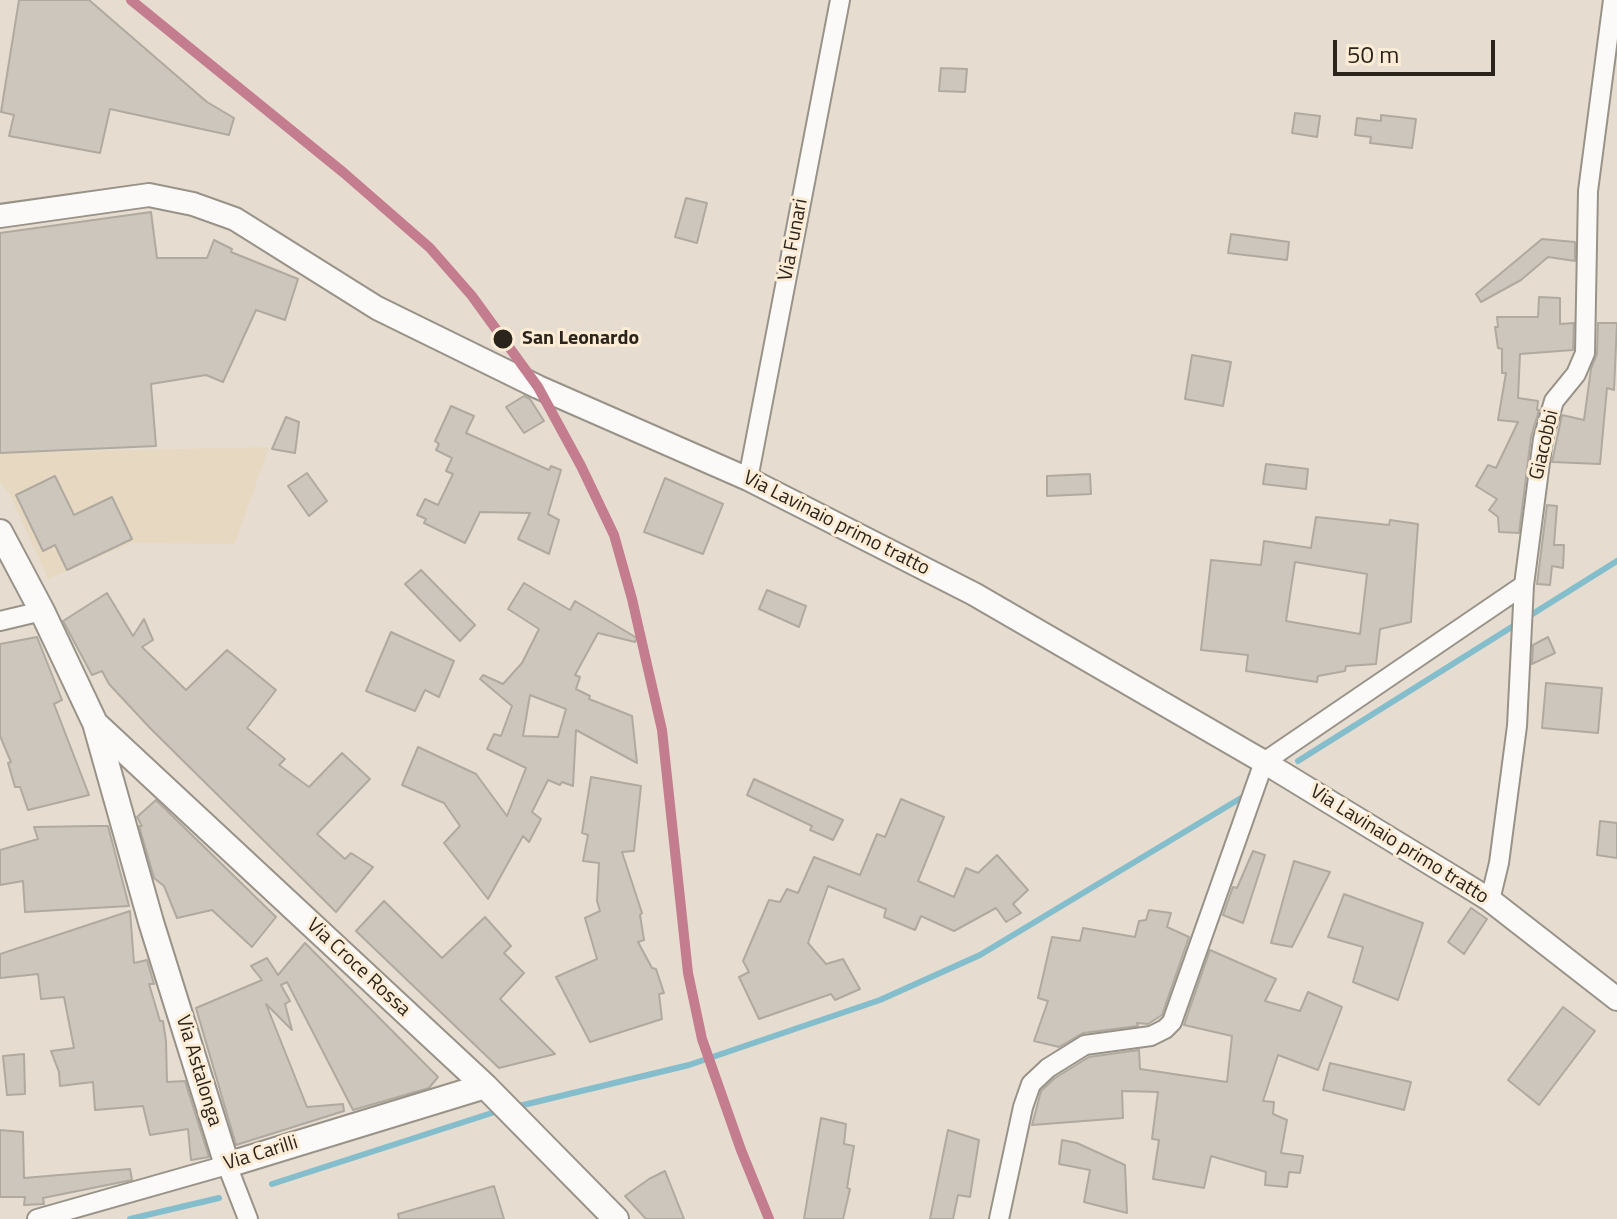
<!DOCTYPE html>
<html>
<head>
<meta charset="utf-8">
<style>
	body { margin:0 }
	#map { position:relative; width:1617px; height:1219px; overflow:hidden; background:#e6ddd0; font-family:"Titillium Web",sans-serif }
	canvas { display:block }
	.scale { position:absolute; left:1333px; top:40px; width:162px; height:36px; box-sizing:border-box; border:4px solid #2a241c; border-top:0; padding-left:10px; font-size:24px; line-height:28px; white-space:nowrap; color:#2a241c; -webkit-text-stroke:6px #fcecd5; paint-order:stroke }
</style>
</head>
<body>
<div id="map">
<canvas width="1617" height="1219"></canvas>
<div class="scale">50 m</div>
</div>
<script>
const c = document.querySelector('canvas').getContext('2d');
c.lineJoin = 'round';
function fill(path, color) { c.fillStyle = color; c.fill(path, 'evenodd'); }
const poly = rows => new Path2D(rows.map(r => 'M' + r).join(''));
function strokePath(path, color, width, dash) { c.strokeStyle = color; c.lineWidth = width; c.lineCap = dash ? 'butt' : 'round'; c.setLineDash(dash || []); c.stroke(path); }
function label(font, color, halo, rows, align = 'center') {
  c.font = font + ' "Titillium Web",sans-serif'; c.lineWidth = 6; c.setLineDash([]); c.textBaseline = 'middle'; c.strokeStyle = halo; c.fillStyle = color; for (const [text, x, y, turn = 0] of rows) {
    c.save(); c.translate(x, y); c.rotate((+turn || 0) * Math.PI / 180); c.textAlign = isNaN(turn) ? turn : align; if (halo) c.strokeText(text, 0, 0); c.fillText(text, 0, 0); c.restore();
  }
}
fill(poly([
	[269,447,235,544,131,543,48,579,9,493,0,482,0,453]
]), '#e7d8c2');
strokePath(poly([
	[1298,761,1617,561],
	[515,1107,689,1065,880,1000,980,955,1241,798],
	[272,1184,501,1110],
	[130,1219,219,1198]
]), '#84bdcc', 6);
const building = poly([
	[19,0,89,0,207,102,234,118,229,135,110,109,100,153,9,136,14,115,1,112,19,0],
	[941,68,967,69,965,92,939,91,941,68],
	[1295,113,1320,116,1317,137,1292,133,1295,113],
	[1381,115,1416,119,1412,148,1370,143,1371,137,1355,135,1357,118,1381,121,1381,115],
	[686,198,707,203,697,243,675,237,686,198],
	[151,212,157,258,207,258,214,240,232,249,231,252,298,279,285,320,256,310,223,382,206,375,151,384,156,446,0,453,0,233,151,212],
	[1231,234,1289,242,1287,260,1228,253,1231,234],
	[1542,239,1575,242,1575,261,1548,257,1521,280,1481,302,1476,294,1542,239],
	[1539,297,1560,298,1560,324,1574,323,1573,350,1520,354,1518,398,1538,401,1537,410,1539,410,1531,437,1519,533,1499,532,1498,517,1489,510,1497,499,1476,486,1488,465,1496,468,1518,422,1498,420,1506,373,1502,373,1502,349,1498,348,1495,327,1498,327,1497,317,1538,317,1539,297],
	[1598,323,1617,323,1614,390,1607,388,1600,464,1552,462,1562,415,1584,420,1591,369,1597,354,1598,323],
	[1192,355,1231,362,1223,406,1185,399,1192,355],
	[524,396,530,399,544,421,524,433,506,407,524,396],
	[451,406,474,416,466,433,549,470,551,466,561,470,548,514,559,520,549,554,518,539,530,513,480,512,465,543,424,523,426,519,417,515,425,499,438,505,453,474,446,471,452,458,436,450,439,444,435,441,451,406],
	[286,417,299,422,295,453,272,449,286,417],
	[1266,464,1308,469,1306,489,1263,484,1266,464],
	[307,473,327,501,309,516,288,486,307,473],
	[1090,474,1091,494,1047,496,1047,476,1090,474],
	[55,476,74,515,112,497,132,539,67,570,55,545,43,551,16,495,55,476],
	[665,478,723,504,703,554,644,532,665,478],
	[1547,505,1557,506,1554,545,1564,545,1563,568,1552,566,1550,585,1537,584,1547,505],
	[1316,517,1389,525,1390,520,1418,524,1411,622,1380,629,1376,664,1346,666,1345,671,1318,676,1317,682,1246,671,1248,655,1201,650,1211,560,1261,565,1264,541,1311,548,1316,517],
	[1295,562,1367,574,1360,634,1286,621,1295,562],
	[421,570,475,625,460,641,405,584,421,570],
	[524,583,570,610,575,601,637,638,635,642,598,633,575,675,580,677,576,689,590,696,589,699,632,716,637,763,576,730,573,786,562,782,560,785,548,780,532,812,541,819,529,842,523,836,488,899,444,843,460,826,444,803,402,785,418,747,476,774,507,816,526,768,487,749,494,734,501,736,512,706,480,679,483,675,503,684,522,663,539,629,508,609,524,583],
	[530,695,566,709,558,737,523,736,530,695],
	[767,590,806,606,799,627,759,609,767,590],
	[107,593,133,636,144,619,153,640,142,647,186,690,227,650,276,690,247,728,285,759,279,765,309,787,342,753,370,779,317,834,345,859,351,853,373,867,336,912,150,728,109,684,102,671,92,675,63,621,107,593],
	[391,632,454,661,439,697,425,690,415,711,366,691,391,632],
	[37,637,62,700,54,704,89,795,28,810,20,787,15,787,8,763,11,762,0,736,0,644,37,637],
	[1548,637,1555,653,1532,664,1533,645,1548,637],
	[1546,683,1602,688,1598,733,1542,728,1546,683],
	[591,777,641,786,634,851,622,852,642,913,640,915,644,940,638,942,652,968,656,969,664,993,659,994,662,1019,590,1042,556,977,597,959,585,918,600,911,597,901,599,863,583,861,588,835,582,833,591,777],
	[754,779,843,820,833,840,810,830,812,826,747,795,754,779],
	[901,799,944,817,918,881,954,897,966,868,978,873,997,855,1028,890,1013,904,1021,913,1006,922,996,908,954,931,921,916,915,930,884,917,886,909,828,886,808,943,826,964,843,959,860,989,835,1000,831,994,759,1019,739,977,749,972,743,961,769,900,780,902,787,889,798,893,814,857,860,875,877,834,885,837,901,799],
	[156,800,276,917,252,947,212,910,177,918,164,886,154,878,139,826,142,826,137,817,156,800],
	[1600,821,1617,823,1617,858,1597,855,1600,821],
	[94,826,108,826,129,906,25,912,23,881,0,885,0,850,38,839,34,827,94,826],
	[1253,851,1265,855,1243,923,1223,915,1233,887,1237,888,1253,851],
	[1294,861,1330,872,1292,947,1271,943,1294,861],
	[1344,894,1423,923,1398,1000,1353,982,1363,947,1328,937,1344,894],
	[384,901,442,958,485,917,511,946,504,953,524,973,500,999,555,1054,499,1068,356,931,384,901],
	[1471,908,1487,919,1464,954,1448,942,1471,908],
	[1149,910,1171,913,1167,927,1189,937,1162,1015,1148,1024,1137,1023,1138,1026,1083,1033,1059,1047,1034,1041,1048,1001,1038,998,1052,937,1080,941,1083,928,1135,937,1139,921,1146,920,1149,910],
	[130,911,134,963,147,960,154,984,149,984,160,1021,163,1021,166,1041,167,1082,185,1081,209,1157,191,1160,188,1129,150,1135,143,1106,95,1110,93,1082,60,1086,59,1072,51,1051,74,1048,64,997,41,999,38,974,0,978,0,954,130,911],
	[305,943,438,1077,429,1088,353,1110,287,982,281,985,290,1001,285,1004,292,1030,266,1004,307,1107,343,1104,344,1111,236,1145,196,1008,262,980,251,966,267,958,278,975,305,943],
	[1210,950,1276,979,1265,1001,1300,1011,1308,992,1342,1007,1318,1070,1278,1055,1263,1101,1274,1102,1273,1114,1287,1120,1281,1153,1303,1156,1300,1173,1289,1172,1287,1187,1265,1185,1266,1172,1211,1156,1204,1188,1153,1179,1159,1140,1152,1139,1158,1092,1122,1091,1123,1118,1032,1125,1041,1091,1055,1078,1089,1057,1139,1050,1140,1069,1227,1082,1232,1036,1184,1025,1210,950],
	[1563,1007,1595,1031,1539,1105,1508,1080,1563,1007],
	[24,1054,25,1094,7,1095,3,1056,24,1054],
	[1330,1063,1411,1082,1404,1110,1323,1090,1330,1063],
	[821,1118,846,1124,844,1144,854,1146,847,1188,850,1189,843,1219,804,1219,821,1118],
	[0,1130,23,1132,24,1178,130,1169,132,1180,43,1198,44,1204,24,1205,25,1197,0,1197,0,1130],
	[948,1130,979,1140,970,1197,958,1195,953,1219,930,1219,948,1130],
	[1062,1140,1077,1143,1125,1165,1127,1213,1084,1202,1090,1170,1059,1164,1062,1140],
	[665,1171,684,1219,646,1219,625,1196,649,1179,665,1171],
	[494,1186,504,1219,399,1219,398,1214,494,1186]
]);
fill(building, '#cdc6bc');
strokePath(building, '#b0a99f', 2);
const minor = poly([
	[748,479,840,0],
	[0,621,42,611],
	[1490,900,1499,863,1517,726,1524,585],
	[37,1219,227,1165,248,1219],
	[999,1219,1023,1107,1031,1084,1048,1068,1085,1045,1151,1036,1165,1029,1172,1022,1264,762,1524,585,1543,439,1554,401,1576,374,1585,353,1588,191,1613,0]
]);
const tertiary = poly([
	[0,216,149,195,193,204,235,219,377,308,538,387,748,479,974,594,1264,762,1456,879,1490,900,1617,999]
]);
const secondary = poly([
	[0,532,42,611,95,723,151,922,227,1165,485,1086],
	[97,725,485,1086,616,1219]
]);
strokePath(minor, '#989288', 22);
strokePath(tertiary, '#989288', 26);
strokePath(secondary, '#989288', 28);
strokePath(minor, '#fbfaf8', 18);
strokePath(tertiary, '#fbfaf8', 22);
strokePath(secondary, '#fbfaf8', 24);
strokePath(poly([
	[131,0,344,173,430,248,472,296,538,387,581,466,614,535,632,599,662,730,688,973,702,1039,741,1150,769,1219]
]), '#c47c8f', 10);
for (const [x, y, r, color] of [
	[503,339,11,"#2a241c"]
]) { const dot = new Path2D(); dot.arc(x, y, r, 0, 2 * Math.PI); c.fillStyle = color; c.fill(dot); strokePath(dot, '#fcecd5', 3); }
label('20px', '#2a241c', '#fcecd5', [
	["Via Funari",794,240,-79],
	["Giacobbi",1545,445,-77],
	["Via Lavinaio primo tratto",836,524,27],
	["Via Lavinaio primo tratto",1399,845,32],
	["Via Croce Rossa",358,968,43],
	["Via Astalonga",198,1071,73],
	["Via Carilli",261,1154,-17]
]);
label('bold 20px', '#2a241c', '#fcecd5', [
	["San Leonardo",522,339]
], 'left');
</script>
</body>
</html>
